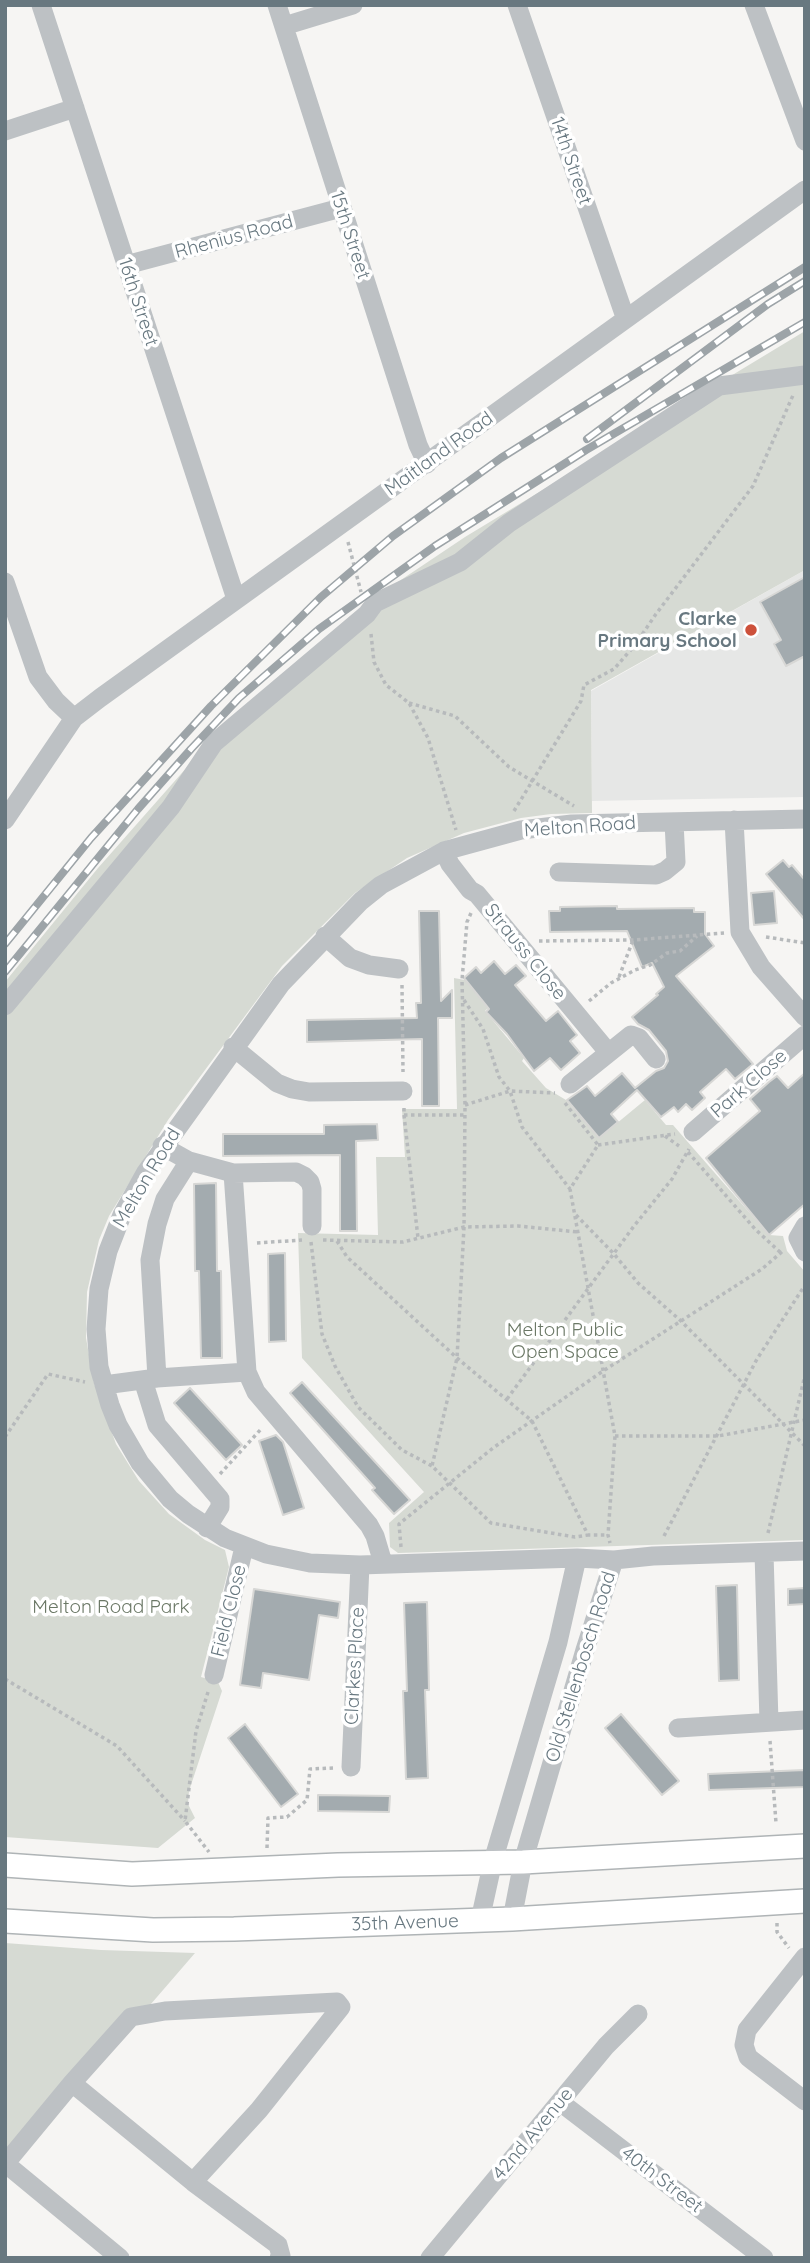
<!DOCTYPE html>
<html>
<head>
<meta charset="utf-8">
<style>
	body { margin:0 }
	#map { position:relative; width:810px; height:2263px; overflow:hidden; background:#f6f5f3; font-family:Quicksand,sans-serif }
	canvas { display:block }
	.frame { position:absolute; inset:0; border:7px solid #687880; pointer-events:none }
</style>
</head>
<body>
<div id="map">
<canvas width="810" height="2263"></canvas>
<div class="frame"></div>
</div>
<script>
const c = document.querySelector('canvas').getContext('2d');
c.lineJoin = 'round';
function fill(path, color) { c.fillStyle = color; c.fill(path, 'evenodd'); }
const poly = rows => new Path2D(rows.map(r => 'M' + r).join(''));
function strokePath(path, color, width, dash) { c.strokeStyle = color; c.lineWidth = width; c.lineCap = dash ? 'butt' : 'round'; c.setLineDash(dash || []); c.stroke(path); }
function label(font, color, halo, rows, align = 'center') {
  c.font = font + ' Quicksand,sans-serif'; c.lineWidth = 7; c.setLineDash([]); c.textBaseline = 'middle'; c.strokeStyle = halo; c.fillStyle = color; for (const [text, x, y, turn = 0] of rows) {
    c.save(); c.translate(x, y); c.rotate((+turn || 0) * Math.PI / 180); c.textAlign = isNaN(turn) ? turn : align; if (halo) c.strokeText(text, 0, 0); c.fillText(text, 0, 0); c.restore();
  }
}
fill(poly([
	[805,570,805,797,592,801,591,691]
]), '#e6e7e6');
fill(poly([
	[805,331,805,570,591,690,592,813,551,814,521,818,464,833,407,858,355,893,282,966,168,1120,109,1216,99,1240,87,1292,86,1338,94,1383,116,1444,139,1481,169,1514,205,1540,225,1550,229,1567,201,1677,218,1682,222,1691,189,1791,188,1804,195,1818,158,1848,5,1837,5,982,98,868,188,766,380,594,465,537],
	[454,978,465,980,488,1008,485,1011,524,1058,522,1061,546,1088,566,1100,599,1138,645,1100,666,1125,673,1125,769,1235,783,1236,787,1251,805,1272,805,1540,398,1553,390,1547,389,1523,424,1492,302,1358,298,1233,378,1235,376,1157,405,1157,402,1109,457,1109],
	[5,1943,101,1950,195,1953,5,2173]
]), '#d6dad3');
const building = poly([
	[805,577,805,656,786,666,774,644,781,640,760,602,805,577],
	[783,860,789,867,792,865,805,880,805,920,766,874,783,860],
	[774,891,777,923,754,925,751,893,774,891],
	[617,906,617,909,694,908,694,912,705,912,705,934,714,946,676,976,753,1064,735,1079,726,1069,700,1092,705,1098,692,1110,686,1104,678,1112,674,1107,661,1117,637,1090,611,1114,618,1122,599,1138,567,1100,587,1086,595,1096,622,1073,635,1088,656,1071,664,1068,668,1061,666,1051,649,1030,638,1024,632,1017,658,995,656,994,664,987,652,963,642,967,627,931,550,932,549,911,560,911,560,907,617,906],
	[419,911,439,911,441,1001,452,990,452,1018,438,1018,439,1106,422,1106,422,1039,307,1042,307,1020,417,1018,416,1003,421,1003,419,911],
	[494,961,505,974,516,965,526,976,515,985,546,1021,558,1011,577,1035,570,1041,580,1053,561,1070,550,1058,534,1071,507,1034,486,1012,489,1009,464,978,476,967,481,973,494,961],
	[805,1073,805,1204,769,1235,706,1158,760,1111,750,1099,769,1082,777,1076,788,1088,805,1073],
	[377,1124,378,1140,356,1141,357,1231,340,1231,340,1155,223,1156,223,1134,324,1134,324,1125,377,1124],
	[216,1183,217,1271,221,1271,222,1358,201,1358,199,1271,195,1271,194,1184,216,1183],
	[285,1253,286,1341,269,1342,268,1254,285,1253],
	[302,1382,410,1500,394,1514,372,1490,375,1488,290,1393,302,1382],
	[190,1388,242,1445,226,1460,174,1403,190,1388],
	[276,1435,283,1442,304,1508,283,1515,259,1441,276,1435],
	[737,1585,739,1680,719,1681,716,1586,737,1585],
	[805,1588,805,1604,788,1605,788,1589,805,1588],
	[254,1589,340,1602,338,1618,319,1615,309,1680,263,1673,261,1688,240,1685,254,1589],
	[427,1602,429,1690,425,1690,428,1778,406,1779,403,1691,407,1691,404,1603,427,1602],
	[621,1714,679,1781,662,1795,605,1728,621,1714],
	[245,1724,298,1794,281,1807,228,1738,245,1724],
	[805,1770,805,1787,709,1790,708,1774,805,1770],
	[318,1795,390,1796,389,1812,318,1811,318,1795]
]);
fill(building, '#a3abaf');
strokePath(building, '#d7d7d5', 2);
const major = poly([
	[5,1865,132,1874,338,1865,523,1862,805,1846],
	[5,1921,153,1930,234,1929,512,1919,805,1901]
]);
strokePath(major, '#afb4b6', 26);
strokePath(poly([
	[348,542,361,592],
	[371,634,374,662,386,685,409,703,428,738,456,830],
	[409,703,455,716,509,767,574,806],
	[514,811,581,701,584,685,614,669,635,645,656,614,753,486,794,393],
	[471,913,467,922,462,980,465,1105,464,1227,457,1358,432,1466,491,1523,575,1537,588,1535],
	[766,937,805,943],
	[539,941,633,940,724,933],
	[619,977,633,940],
	[402,985,403,1072],
	[464,1000,483,1029,499,1077,510,1091,522,1127,570,1189],
	[589,1001,611,983,635,970,650,965,667,953,680,951,697,936],
	[565,1103,598,1145,570,1189,615,1436,608,1535,610,1543],
	[465,1105,510,1091,555,1093],
	[404,1108,404,1115,465,1115],
	[404,1115,418,1238],
	[665,1136,679,1146],
	[598,1145,675,1134],
	[688,1152,755,1229,781,1253],
	[576,1215,614,1254,638,1283,681,1321,805,1446],
	[323,1240,403,1242,464,1227,518,1226,578,1232],
	[337,1241,347,1257,457,1358,532,1421,588,1535,608,1535],
	[311,1242,322,1334,335,1366,358,1407,402,1450,432,1466],
	[257,1243,302,1240],
	[507,1399,634,1226,672,1179,689,1149],
	[615,1436,718,1436,805,1420],
	[5,1437,48,1374,85,1382],
	[220,1474,262,1428],
	[768,1533,805,1375],
	[664,1536,757,1359,805,1285],
	[401,1547,399,1524,493,1448,603,1371,762,1269,784,1250],
	[5,1679,117,1746,185,1821],
	[208,1692,196,1731,185,1821,209,1852],
	[770,1741,776,1823],
	[267,1848,268,1818,287,1817,307,1800,310,1769,333,1768],
	[777,1923,777,1932,789,1948]
]), '#b7babc', 3.5, [3.5, 3.5]);
strokePath(poly([
	[41,5,236,599],
	[277,5,418,445,427,464],
	[517,5,625,317],
	[754,5,805,141],
	[284,26,353,5],
	[5,131,75,108],
	[126,265,341,208],
	[5,582,38,677,56,701,74,718],
	[805,819,572,824,521,830,444,851,381,885,361,901,281,984,146,1172,122,1215,108,1251,99,1289,96,1329,99,1367,110,1405,118,1425,140,1463,170,1499,188,1514,225,1538,266,1554,310,1563,360,1565,577,1558,614,1560,653,1556,805,1551],
	[5,820,74,718,100,698,805,190],
	[734,820,740,932,761,967,805,1017],
	[444,851,450,864,470,890,477,894,608,1052],
	[559,872,656,875,665,871,676,862,674,822],
	[325,936,350,958,369,965,399,969],
	[5,1006,171,807,214,743,367,614,375,603,460,562,509,523,719,386,805,375],
	[233,1047,277,1083,292,1089,309,1092,403,1091],
	[570,1084,631,1035,639,1038,656,1059],
	[693,1132,805,1035],
	[162,1146,189,1161,233,1173,296,1172,304,1176,310,1182,312,1189,312,1226],
	[805,1226,798,1238,805,1252],
	[247,1372,256,1392,369,1525,375,1536,383,1563],
	[157,1378,150,1260,157,1224,165,1199,189,1161],
	[143,1380,157,1425,220,1499,220,1507,207,1528],
	[104,1385,157,1378,247,1372,233,1173],
	[764,1553,769,1722],
	[214,1675,244,1547],
	[678,1728,805,1720],
	[351,1767,360,1565],
	[512,1919,523,1862,585,1650,614,1560],
	[480,1920,493,1861,558,1642,577,1558],
	[805,1957,747,2030,744,2045,748,2057,753,2061,805,2101],
	[72,2083,131,2017,165,2011,337,2002,341,2007,259,2110,193,2182],
	[560,2102,764,2258],
	[5,2164,72,2083,193,2182,278,2245,281,2256,279,2258],
	[6,2164,120,2258],
	[430,2258,606,2046,638,2014]
]), '#bdc1c4', 19);
strokePath(major, '#fff', 23);
const rail = poly([
	[587,439,768,304,805,281],
	[5,944,91,838,211,706,321,597,393,536,501,458,805,267],
	[5,972,138,809,191,749,239,698,319,629,435,546,586,450,805,322]
]);
strokePath(rail, '#9da4a8', 8);
strokePath(rail, '#fff', 5, [16]);
for (const [x, y, r, color] of [
	[751,630,7,"#cd513b"]
]) { const dot = new Path2D(); dot.arc(x, y, r, 0, 2 * Math.PI); c.fillStyle = color; c.fill(dot); strokePath(dot, '#fff', 2.5); }
label('19px', '#687880', '#fff', [
	["14th Street",571,161,71],
	["15th Street",350,235,72],
	["Rhenius Road",234,237,-15],
	["16th Street",138,302,72],
	["Maitland Road",439,454,-36],
	["Melton Road",580,827,-4],
	["Strauss Close",525,952,51],
	["Park Close",749,1084,-41],
	["Melton Road",147,1178,-59],
	["Field Close",229,1611,-76],
	["Clarkes Place",355,1666,-87],
	["Old Stellenbosch Road",581,1667,-73],
	["35th Avenue",405,1923,-2],
	["42nd Avenue",533,2134,-50],
	["40th Street",662,2180,37]
]);
label('bold 19px', '#687880', '#fff', [
	["Clarke",737,619],
	["Primary School",737,641]
], 'right');
label('19px', '#6b7866', '#fff', [
	["Melton Public",565,1330],
	["Open Space",565,1352],
	["Melton Road Park",111,1607]
]);
</script>
</body>
</html>
